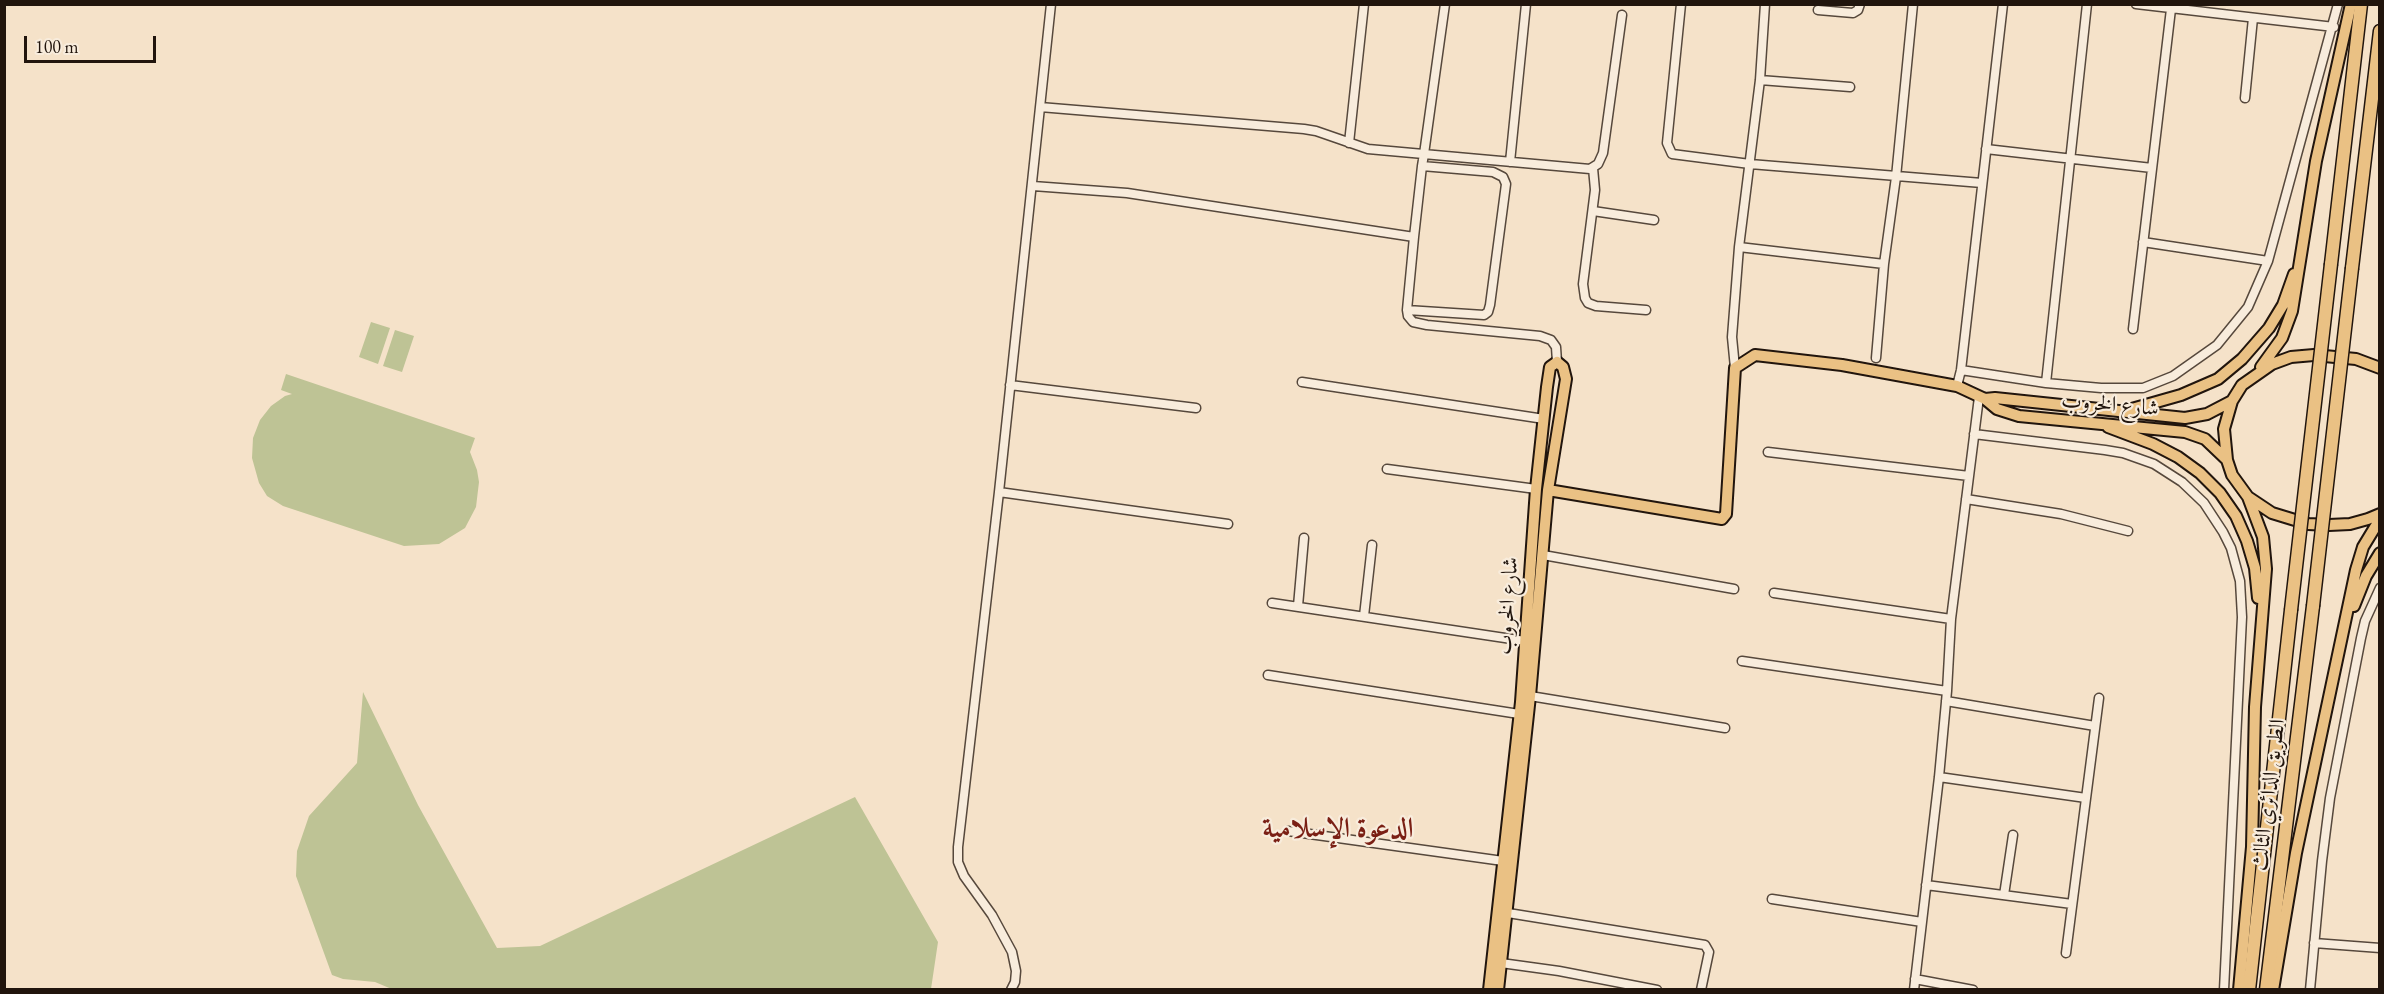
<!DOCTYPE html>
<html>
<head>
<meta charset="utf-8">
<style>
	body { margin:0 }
	#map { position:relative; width:2384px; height:994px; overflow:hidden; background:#f5e2c9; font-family:"EB Garamond",serif }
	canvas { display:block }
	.frame { position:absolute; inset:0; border:6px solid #21150d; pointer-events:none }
	.scale { position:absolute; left:24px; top:36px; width:132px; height:27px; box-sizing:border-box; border:3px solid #21150d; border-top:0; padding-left:8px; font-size:18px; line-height:21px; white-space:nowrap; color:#21150d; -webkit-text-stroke:4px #f8ecdc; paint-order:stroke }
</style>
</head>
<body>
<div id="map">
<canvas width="2384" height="994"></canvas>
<div class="frame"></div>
<div class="scale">100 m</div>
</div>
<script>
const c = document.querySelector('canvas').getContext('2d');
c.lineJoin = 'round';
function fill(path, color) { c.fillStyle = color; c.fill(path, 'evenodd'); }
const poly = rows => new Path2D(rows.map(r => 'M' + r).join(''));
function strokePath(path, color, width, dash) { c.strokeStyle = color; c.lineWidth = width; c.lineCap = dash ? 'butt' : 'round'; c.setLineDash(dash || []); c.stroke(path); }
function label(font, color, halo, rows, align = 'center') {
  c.font = font + ' "EB Garamond",Amiri,serif'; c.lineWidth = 4.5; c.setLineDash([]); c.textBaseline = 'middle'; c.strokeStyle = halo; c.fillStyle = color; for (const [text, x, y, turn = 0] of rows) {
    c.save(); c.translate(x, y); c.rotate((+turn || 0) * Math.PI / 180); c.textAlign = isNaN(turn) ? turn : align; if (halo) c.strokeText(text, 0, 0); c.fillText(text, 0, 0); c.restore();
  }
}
fill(poly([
	[371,322,390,328,378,364,359,357],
	[395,330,414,336,402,372,383,366],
	[286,374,475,438,470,452,477,470,479,482,476,507,465,528,439,544,404,546,283,506,267,496,259,483,252,458,253,438,260,420,271,406,285,396,292,394,281,390],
	[363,692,418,805,497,948,540,946,855,797,938,942,931,989,394,990,375,982,343,979,332,975,296,876,297,851,309,816,357,763]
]), '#bec395');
const minor = poly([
	[1681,4,1667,143,1672,154,1750,164,1982,183],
	[2136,4,2334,27],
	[1818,10,1853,13,1858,10,1860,4],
	[1760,80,1850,87],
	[2245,98,2253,18],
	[1040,107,1304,129,1316,131,1368,149,1590,169,1598,164,1603,153,1622,15],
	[1349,143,1364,4],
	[1986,149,2152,168],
	[1510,162,1526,4],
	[1422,166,1493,172,1503,177,1506,184,1490,305,1488,312,1484,315,1407,310,1414,237,1422,166,1424,154,1445,4],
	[1593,168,1595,190,1583,284,1585,298,1588,303,1596,306,1646,310],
	[1033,186,1127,193,1414,237],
	[1593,211,1654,220],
	[2143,242,2268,261],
	[1739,247,1884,264],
	[1407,310,1408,316,1413,322,1427,325,1540,336,1551,340,1556,347,1557,362],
	[2133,329,2171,9],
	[1876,358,1884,264,1896,177,1913,4],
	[1735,368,1732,337,1739,247,1760,80,1765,4],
	[1961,370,2046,383,2101,388,2143,388,2173,376,2217,345,2248,307,2268,261,2338,4],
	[1302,382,1544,419],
	[2046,383,2087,4],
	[1010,385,1196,408],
	[1957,386,1961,370,2003,4],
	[1974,434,2105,450,2123,453,2154,464,2182,482,2204,503,2223,532,2231,548,2240,581,2242,617,2224,990],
	[1768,452,1969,476],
	[1387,469,1536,489],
	[999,492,1228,524],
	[1966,499,2061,514,2128,531],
	[1543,555,1734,589],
	[1774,593,1951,619],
	[1272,603,1525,641],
	[1298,606,1304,538],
	[1364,616,1372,545],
	[1742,661,1947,691],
	[1268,675,1519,714],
	[1530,696,1725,728],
	[1946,701,2095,726],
	[1939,777,2086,798],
	[1288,831,1503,861],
	[1926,885,2072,904],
	[2004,895,2013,835],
	[1772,899,1922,922],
	[1502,912,1705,945,1709,952,1701,990],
	[2314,943,2380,948],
	[2066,953,2099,698],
	[1501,963,1559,971,1657,990],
	[1915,979,1973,990],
	[1011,990,1015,982,1016,971,1012,952,992,915,964,876,958,862,958,847,999,492,1051,4],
	[1914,990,1939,777,1947,691,1951,619,1979,397],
	[2310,990,2322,861,2330,798,2361,638,2365,621,2380,588]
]);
const major = poly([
	[2261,367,2282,338,2292,311,2316,161,2351,4],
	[2380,368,2356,359,2314,355,2291,357,2272,364,2242,385,2232,401,2224,429,2227,460,2232,475,2248,497,2272,513,2308,524,2329,525,2350,524,2368,519,2380,514],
	[1985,399,1995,398,2185,418,2207,414,2232,401],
	[2121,412,2181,395,2218,379,2242,359,2269,328,2283,305,2294,274],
	[2108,427,2153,444,2178,457,2200,473,2220,493,2236,516,2247,541,2255,568,2258,598],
	[1548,490,1722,519,1726,514,1735,368,1755,355,1842,365,1957,386,1985,399,1997,409,2019,416,2185,432,2205,439,2227,460],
	[2354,606,2366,576,2380,553],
	[1489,990,1521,702,1536,489,1547,387,1550,367,1557,362,1563,367,1566,379,1548,490,1530,696,1498,990],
	[2239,990,2252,847,2255,707,2266,569,2263,537,2248,497],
	[2273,990,2296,853,2356,570,2363,547,2380,519]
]);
const highway = poly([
	[2331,264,2361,4],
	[2352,268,2380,31],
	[2249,990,2291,610],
	[2266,990,2313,606]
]);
strokePath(minor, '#56483c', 11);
strokePath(major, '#21150d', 14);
strokePath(highway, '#21150d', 15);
strokePath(minor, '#f8ecdc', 8);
strokePath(major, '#eac184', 10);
strokePath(highway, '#eac184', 12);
const highwayBridge = poly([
	[2313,606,2352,268],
	[2291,610,2331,264]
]);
strokePath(highwayBridge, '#21150d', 15, []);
strokePath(highwayBridge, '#eac184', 12);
label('22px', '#21150d', '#f8ecdc', [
	["شارع الخروب",2110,405,5],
	["شارع الخروب",1508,606,-86],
	["الطريق الدائري الثالث",2269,795,-83]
]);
label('bold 28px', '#7a1f14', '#f8ecdc', [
	["الدعوة الإسلامية",1338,829]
]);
</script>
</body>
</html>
